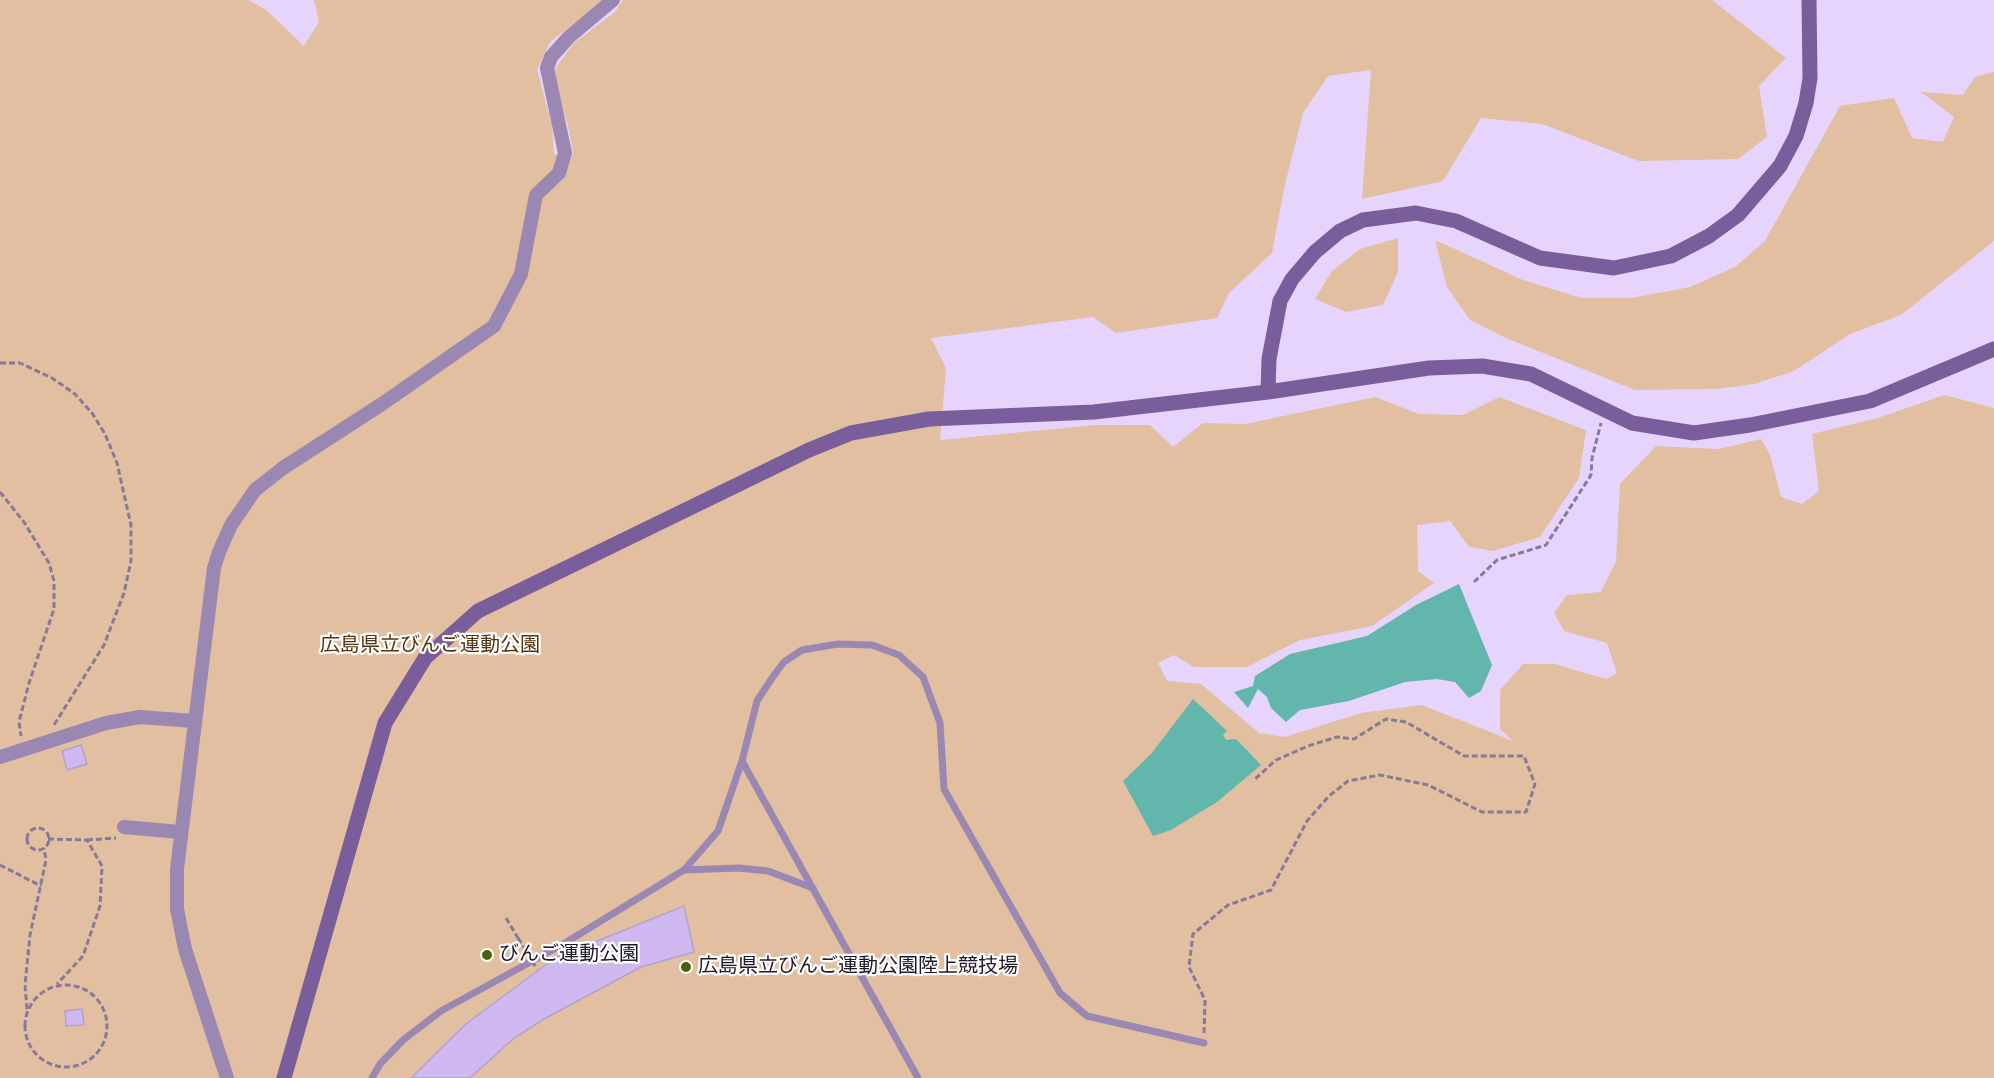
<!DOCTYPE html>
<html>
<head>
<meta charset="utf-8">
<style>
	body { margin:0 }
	canvas { display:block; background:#e6d4fd }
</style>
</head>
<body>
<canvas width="1994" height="1078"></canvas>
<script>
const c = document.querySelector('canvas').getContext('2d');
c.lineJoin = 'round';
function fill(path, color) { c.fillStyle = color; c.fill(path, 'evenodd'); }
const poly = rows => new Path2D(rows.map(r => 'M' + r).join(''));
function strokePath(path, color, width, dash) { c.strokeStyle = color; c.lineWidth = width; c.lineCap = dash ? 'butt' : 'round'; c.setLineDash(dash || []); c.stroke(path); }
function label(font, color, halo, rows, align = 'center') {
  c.font = font + ' "DM Sans","Noto Sans JP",sans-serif'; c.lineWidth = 4.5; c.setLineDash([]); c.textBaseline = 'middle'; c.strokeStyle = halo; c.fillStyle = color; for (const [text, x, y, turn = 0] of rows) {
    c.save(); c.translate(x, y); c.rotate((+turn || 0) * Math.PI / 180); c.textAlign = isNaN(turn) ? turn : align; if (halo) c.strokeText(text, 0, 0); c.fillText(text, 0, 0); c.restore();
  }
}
fill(poly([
	[0,0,248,0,265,9,304,46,319,22,314,0,605,0,550,42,537,70,552,125,554,154,571,159,573,153,568,125,558,92,555,69,574,43,615,12,623,0,1712,0,1786,58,1759,86,1767,137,1738,159,1639,161,1542,124,1481,118,1443,181,1362,199,1371,70,1328,76,1303,113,1285,184,1272,253,1229,293,1217,318,1116,333,1093,317,931,338,946,368,940,440,1096,425,1150,425,1173,447,1203,423,1245,424,1375,397,1419,414,1463,415,1499,397,1586,430,1579,478,1540,537,1493,551,1469,547,1450,521,1417,525,1418,571,1434,583,1372,626,1300,640,1247,667,1194,667,1174,655,1158,663,1167,681,1201,684,1259,733,1285,737,1361,713,1422,705,1513,741,1500,729,1500,690,1523,664,1554,664,1606,679,1617,673,1607,643,1564,631,1554,613,1567,595,1601,592,1616,562,1620,484,1656,446,1719,449,1761,439,1770,455,1781,497,1802,504,1819,491,1812,434,1878,418,1944,395,1994,408,1994,1078,0,1078],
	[1994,72,1994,241,1901,315,1850,334,1794,371,1754,384,1717,389,1635,390,1506,338,1470,320,1447,287,1435,240,1523,280,1581,298,1632,298,1690,287,1735,267,1765,241,1840,106,1894,98,1912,138,1943,142,1954,117,1921,92,1963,95,1975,77],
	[1398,238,1398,272,1383,305,1346,312,1315,299,1332,271,1360,249]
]), '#e1bfa0');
fill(poly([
	[1459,584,1492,665,1481,691,1469,698,1455,682,1437,679,1405,682,1349,701,1300,710,1286,722,1271,708,1267,697,1258,689,1248,708,1234,692,1253,686,1255,676,1290,654,1367,636,1416,605],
	[1193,699,1227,731,1223,735,1226,740,1236,739,1261,765,1217,802,1171,830,1153,836,1123,781,1151,754]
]), '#63b6ab');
const building = poly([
	[81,745,87,764,67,770,62,751,81,745],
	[684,906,694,952,641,967,544,1019,513,1039,470,1078,411,1078,467,1023,555,958,684,906],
	[82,1009,84,1025,66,1026,65,1011,82,1009]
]);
fill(building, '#cfb7f0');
strokePath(building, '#b3a2c9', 1.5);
strokePath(poly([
	[0,363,20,363,52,378,75,394,92,413,105,434,117,463,131,525,131,561,124,593,104,645,54,725],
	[0,492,24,522,49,563,54,581,54,609,29,683,19,722,21,736],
	[1474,582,1497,560,1546,545,1591,475,1592,458,1601,423],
	'27 839a11 11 0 1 1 22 0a11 11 0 1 1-22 0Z',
	[48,839,87,840,102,866,100,906,83,956,57,984],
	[87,840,116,838],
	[0,865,41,886],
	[506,918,518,938],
	'25 1026a41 41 0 1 1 82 0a41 41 0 1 1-82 0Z',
	[27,1009,25,985,30,935,46,860,44,848],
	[1204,1033,1205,1000,1189,967,1193,934,1228,905,1271,890,1307,821,1329,796,1348,781,1380,775,1428,785,1482,812,1526,812,1535,784,1524,756,1464,756,1406,722,1386,719,1354,739,1337,737,1308,746,1276,760,1255,779]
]), '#877a97', 3, [6, 3]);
strokePath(poly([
	[742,761,918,1078],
	[684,870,739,868,768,871,813,888],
	[372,1078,380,1064,403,1040,441,1011,565,943,684,870,718,831,742,761,757,701,772,678,784,662,802,650,838,644,872,645,899,655,923,677,940,723,944,789,1060,993,1087,1016,1204,1043]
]), '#9a88b2', 7);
strokePath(poly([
	[0,757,106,723,140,717,194,721],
	[124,827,179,832],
	[227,1078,185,949,177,909,177,869,214,568,219,552,231,525,255,490,283,468,382,404,494,326,521,274,536,195,559,173,565,153,547,68,551,57,569,37,613,0]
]), '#9a88b2', 14);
strokePath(poly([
	[1268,392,1269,359,1280,301,1292,279,1315,252,1340,231,1363,220,1416,213,1456,221,1540,258,1614,268,1671,256,1709,236,1738,215,1780,166,1796,136,1806,103,1810,78,1809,0],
	[284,1078,385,723,425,658,478,611,809,450,851,433,929,419,1094,412,1268,392,1429,368,1482,366,1531,374,1632,423,1694,433,1750,425,1870,401,1994,349]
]), '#7a5e9b', 15);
strokePath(poly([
	[518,938,537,969]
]), '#877a97', 3, [6, 3]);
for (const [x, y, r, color] of [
	[487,955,6,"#4a600b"],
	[686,967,6,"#4a600b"]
]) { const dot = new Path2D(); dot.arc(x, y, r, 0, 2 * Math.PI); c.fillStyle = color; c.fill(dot); strokePath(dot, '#fefefe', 2); }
label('20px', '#553411', '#fefefe', [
	["広島県立びんご運動公園",430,646]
]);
label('20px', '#1f1827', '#fefefe', [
	["びんご運動公園",499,955],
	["広島県立びんご運動公園陸上競技場",698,967]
], 'left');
</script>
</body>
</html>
